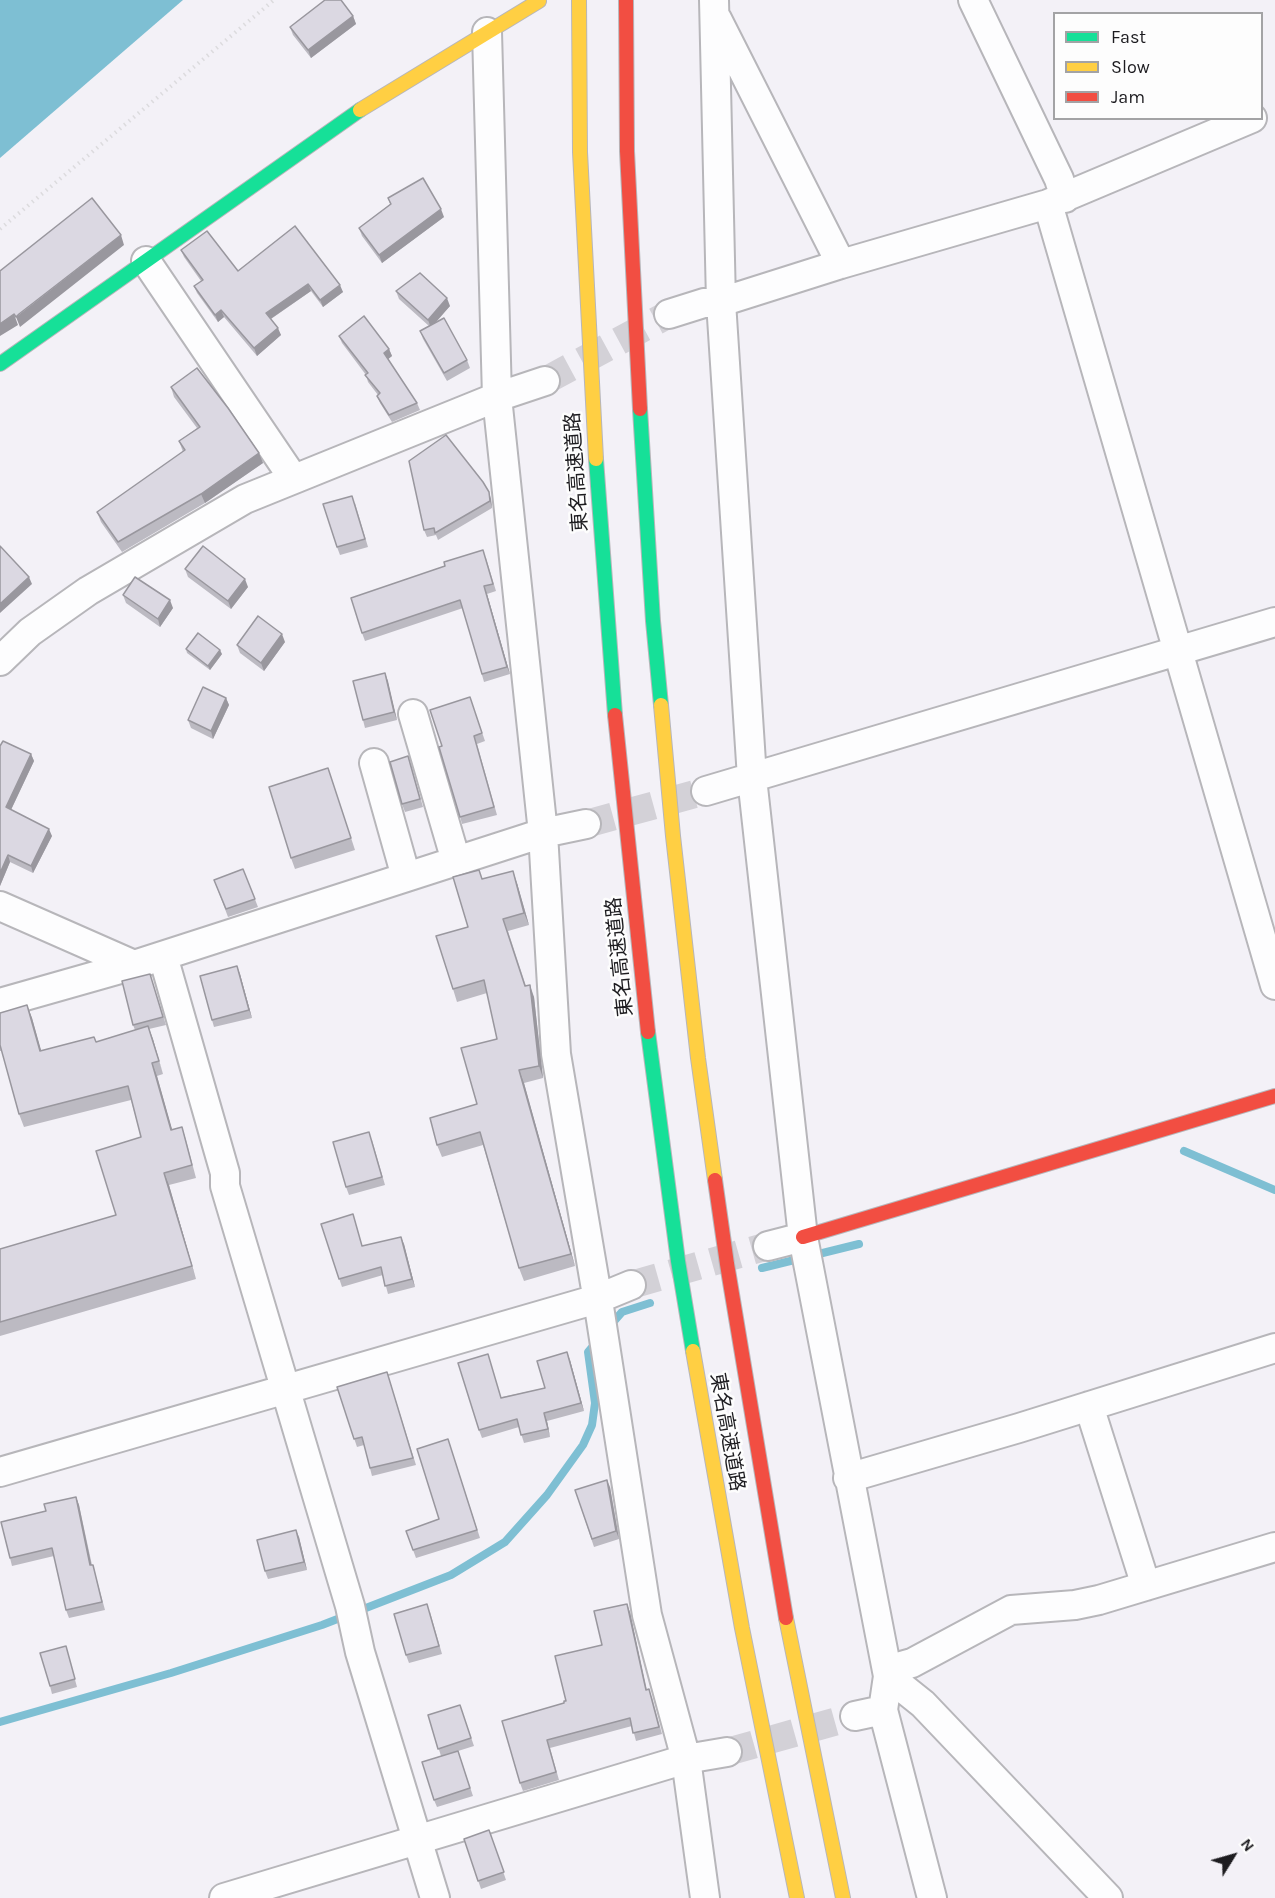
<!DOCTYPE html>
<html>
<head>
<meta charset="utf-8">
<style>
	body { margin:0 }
	#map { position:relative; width:1275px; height:1898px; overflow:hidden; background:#f3f1f7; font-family:Karla,sans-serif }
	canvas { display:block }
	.legend { position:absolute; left:1053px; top:12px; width:210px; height:108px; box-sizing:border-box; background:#fdfdfd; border:2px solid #a3a3a5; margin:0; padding:8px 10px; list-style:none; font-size:18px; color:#1d1c20 }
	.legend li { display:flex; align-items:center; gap:12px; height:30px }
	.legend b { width:30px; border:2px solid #a3a3a5 }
	.north { position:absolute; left:1203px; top:1826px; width:60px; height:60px; -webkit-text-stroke:4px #fdfdfd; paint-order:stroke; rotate:53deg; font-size:16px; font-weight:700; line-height:24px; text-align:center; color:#1d1c20 }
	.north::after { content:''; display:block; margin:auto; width:21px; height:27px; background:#1d1c20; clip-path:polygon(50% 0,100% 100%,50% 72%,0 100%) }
</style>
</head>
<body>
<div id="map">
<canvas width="1275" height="1898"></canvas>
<ul class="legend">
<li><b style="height:8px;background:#16e098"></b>Fast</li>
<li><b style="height:8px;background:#ffcf43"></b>Slow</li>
<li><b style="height:8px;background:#f24e42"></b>Jam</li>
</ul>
<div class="north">N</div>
</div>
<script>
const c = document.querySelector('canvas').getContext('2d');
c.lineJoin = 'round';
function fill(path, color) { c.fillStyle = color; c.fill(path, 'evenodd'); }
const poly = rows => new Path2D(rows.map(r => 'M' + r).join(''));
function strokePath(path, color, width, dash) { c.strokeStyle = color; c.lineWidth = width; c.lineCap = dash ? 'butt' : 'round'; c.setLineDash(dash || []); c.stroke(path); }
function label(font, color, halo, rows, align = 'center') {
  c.font = font + ' Karla,"Noto Sans JP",sans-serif'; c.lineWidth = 5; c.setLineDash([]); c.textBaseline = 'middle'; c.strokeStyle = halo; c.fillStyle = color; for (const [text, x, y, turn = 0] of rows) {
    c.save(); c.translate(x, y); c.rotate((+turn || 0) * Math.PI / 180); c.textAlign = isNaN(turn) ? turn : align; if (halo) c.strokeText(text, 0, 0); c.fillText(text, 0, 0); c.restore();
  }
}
fill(poly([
	[0,0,183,0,0,158]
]), '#7ebfd3');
strokePath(poly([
	[1184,1151,1275,1190],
	[762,1268,859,1244],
	[608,1328,622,1312,650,1303],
	[0,1722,171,1673,322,1625,451,1575,505,1542,547,1495,583,1445,592,1425,595,1403,588,1352,598,1340]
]), '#7ebfd3', 8);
strokePath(poly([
	[545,381,669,314],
	[586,824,706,791],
	[631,1285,768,1246],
	[727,1752,855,1716]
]), '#d3d1d7', 28, [28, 14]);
const street = poly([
	[714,0,721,302,752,778,803,1237,888,1676,883,1710,932,1898],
	[973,0,1059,179,1065,198],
	[717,19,841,264],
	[487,32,497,397,543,833,556,1054,600,1313,647,1615,686,1759,705,1898],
	[1048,204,1275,985],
	[146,261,293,478],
	[669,314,704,303,721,302,841,264,1048,204,1252,118],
	[0,661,30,632,88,591,245,499,497,397,545,381],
	[413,714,456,861],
	[374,763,406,877],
	[706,791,1275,622],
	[0,906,134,965],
	[163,956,225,1173,225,1186,350,1606,360,1652,435,1898],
	[0,1003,134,965,543,833,586,824],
	[768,1246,803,1237],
	[1089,1406,1146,1586],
	[0,1472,597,1299,631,1285],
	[848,1478,1019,1428,1275,1348],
	[887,1670,912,1663,1011,1610,1075,1605,1099,1600,1275,1547],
	[888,1676,923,1704,1108,1898],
	[855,1716,883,1710],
	[224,1898,686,1759,727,1752]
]);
const fast = poly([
	[0,364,360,110],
	[640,409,653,621,661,705],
	[596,459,615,715],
	[648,1032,678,1261,693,1351]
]);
const slow = poly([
	[579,0,580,152,596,459],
	[360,110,539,1],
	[661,705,673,836,698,1058,715,1180],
	[693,1351,742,1628,797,1898],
	[786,1618,843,1898]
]);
const jam = poly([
	[626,0,627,151,640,409],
	[615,715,648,1032],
	[715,1180,727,1264,786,1618],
	[803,1237,1275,1096]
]);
strokePath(street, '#b7b6ba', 32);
strokePath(fast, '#b7b6ba', 16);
strokePath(slow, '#b7b6ba', 16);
strokePath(jam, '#b7b6ba', 16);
strokePath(poly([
	[0,229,274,0]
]), '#dcdbde', 4, [1.5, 4.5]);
strokePath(street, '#fdfdfe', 28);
strokePath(fast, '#16e098', 14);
strokePath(slow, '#ffcf43', 14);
strokePath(jam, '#f24e42', 14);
fill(poly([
	[353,16,356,24,311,58,293,35,290,27],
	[388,198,444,217,382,263,362,236,359,228,390,204],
	[295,226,343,292,323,307,311,291,271,319,281,335,257,356,224,317,218,322,197,293,194,286,201,281,184,257,181,250,238,271],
	[396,291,450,306,434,323,467,360,470,368,447,381,423,339,420,331,429,326,399,299],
	[339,336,389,349,392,356,388,359,417,403,420,410,392,422,380,403,377,396,378,395,368,382,366,375,342,343],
	[171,387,259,453,263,463,205,503,122,552,101,522,97,512,183,452,179,441,197,428,174,397],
	[491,499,492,508,438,540,436,535,427,537,424,530],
	[355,503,368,547,340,555,337,547],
	[486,558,496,591,487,594,510,674,484,682,463,608,365,641,362,633],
	[185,569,248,587,231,609,188,577],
	[123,595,173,608,160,627,126,603],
	[285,642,264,671,240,653,237,645],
	[186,649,222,654,210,670,187,653],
	[385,673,397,720,365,728,363,720],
	[470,697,485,741,477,744,497,815,462,824,442,746],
	[226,698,229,705,213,739,191,728,188,720],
	[0,746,31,754,34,761,11,810,52,836,33,873,10,862,0,886],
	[411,764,423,807,405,812,402,804],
	[328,768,355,850,295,869,291,858],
	[243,869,258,907,228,917,214,880],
	[483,879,517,883,529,925,508,931,526,986,534,997,543,1078,524,1083,575,1266,524,1281,519,1268,483,1145,442,1157,437,1145,477,1104,497,1039,487,993,457,1002,453,989,468,927],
	[150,974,166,1025,149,1029,163,1074,157,1076,172,1130,182,1127,186,1140,196,1178,169,1185,196,1279,0,1336,0,1248,0,1249,116,1215,141,1137,131,1100,24,1127,19,1114,2,1051,0,1051,0,1013,27,1005,32,1018,41,1051,96,1042,135,1030,133,1025],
	[240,974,252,1018,214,1027,212,1020],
	[372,1140,385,1185,349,1195,346,1187],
	[321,1224,363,1246,404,1244,415,1287,388,1294,383,1275,342,1287],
	[570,1360,584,1411,547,1421,550,1437,524,1443,519,1427,482,1438,479,1430,502,1397,545,1388],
	[387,1372,416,1465,372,1476,364,1445,357,1447,337,1387],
	[448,1439,480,1538,416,1558,406,1531,439,1519],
	[610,1487,619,1539,594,1547,575,1490],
	[76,1497,79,1505,92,1565,93,1565,95,1573,105,1610,69,1618,66,1610,54,1556,12,1566,10,1558,46,1511],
	[299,1537,307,1570,268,1579,265,1571],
	[430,1612,442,1654,409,1663,406,1655],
	[630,1612,647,1690,652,1697,662,1734,636,1741,632,1726,550,1748,559,1780,523,1791,520,1783,564,1703,602,1645],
	[68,1654,77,1687,52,1694,50,1686],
	[460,1705,474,1746,458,1751,473,1796,437,1807,434,1800,441,1756,428,1715],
	[489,1830,506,1880,481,1889,464,1839]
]), '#bcbac2');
fill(poly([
	[353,16,356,24,311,58,308,50],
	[441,209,444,217,382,263,379,255],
	[121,235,124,245,20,327,16,317],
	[308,284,311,291,269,320,266,313],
	[340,285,343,292,323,307,320,300],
	[447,298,450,306,431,328,428,320],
	[221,310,224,317,218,322,215,315],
	[14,314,18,325,0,336,0,324],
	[278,328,281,335,257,356,254,348],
	[389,349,392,356,387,360,384,353],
	[259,453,263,463,205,503,201,494],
	[489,492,491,499,492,508,490,501],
	[29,577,32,584,0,613,0,604],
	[245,579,248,587,231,609,228,601],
	[484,586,487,594,510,674,507,667],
	[170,600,173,608,160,627,158,619],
	[282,634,285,642,264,671,261,663],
	[220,650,222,654,210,670,208,666],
	[385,673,388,681,397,720,394,712],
	[226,698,229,705,213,739,211,731],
	[31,754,34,761,9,814,6,807],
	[49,829,52,836,33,873,31,866],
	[8,855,10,862,0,886,0,873],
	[513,871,517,883,529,925,524,913],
	[237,966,240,974,252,1018,249,1010],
	[530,985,534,997,543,1078,539,1066],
	[27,1005,32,1018,45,1064,40,1051],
	[148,1026,153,1039,163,1074,159,1061],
	[152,1063,157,1076,176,1143,171,1130],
	[519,1070,524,1083,575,1266,571,1254],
	[164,1173,169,1185,196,1279,192,1266],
	[401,1237,404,1244,415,1287,412,1279],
	[567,1352,570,1360,584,1411,581,1403],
	[544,1413,547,1421,550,1437],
	[607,1480,610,1487,619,1539,616,1531],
	[76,1497,79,1505,93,1573,90,1565],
	[296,1530,299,1537,307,1570,304,1562],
	[627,1604,630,1612,648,1698,646,1690]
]), '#99979e');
const building = poly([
	[325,0,341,0,353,16,308,50,290,27,325,0],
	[423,178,441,209,379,255,359,228,391,204,388,198,423,178],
	[92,198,121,235,19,314,16,317,14,314,0,324,0,271,92,198],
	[295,226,340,285,320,300,308,284,266,313,278,328,254,348,221,310,215,315,194,286,203,280,181,250,207,231,238,271,295,226],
	[420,273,447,298,428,320,396,291,420,273],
	[364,316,389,349,384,353,417,403,389,415,377,396,380,393,365,375,368,373,339,336,364,316],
	[444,318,467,360,444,373,420,331,444,318],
	[197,368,228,408,259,453,201,494,118,542,97,512,185,450,179,441,200,427,171,387,197,368],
	[446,435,483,482,489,492,490,501,435,533,434,528,424,530,409,461,446,435],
	[352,496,365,539,337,547,323,504,352,496],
	[0,546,29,577,0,604,0,546],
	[203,546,245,579,228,601,185,569,203,546],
	[483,550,493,584,484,586,507,667,482,674,460,600,362,633,351,598,445,566,444,562,483,550],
	[135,577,170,600,158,619,123,595,135,577],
	[258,616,282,634,261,663,237,645,258,616],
	[198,633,220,650,208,666,186,649,198,633],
	[385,673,394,712,363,720,353,681,385,673],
	[203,687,226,698,211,731,188,720,203,687],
	[470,697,482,733,474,736,494,807,460,817,439,747,442,746,430,710,470,697],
	[3,741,31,754,6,807,49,829,31,866,8,855,0,873,0,746,3,741],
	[408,756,420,799,402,804,390,762,408,756],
	[328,768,351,838,291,858,269,787,328,768],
	[243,869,255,899,226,909,214,880,243,869],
	[479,870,482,879,513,871,524,913,503,919,525,986,530,985,539,1066,519,1070,571,1254,519,1268,480,1132,437,1145,430,1118,477,1104,461,1048,497,1039,484,980,453,989,436,936,468,927,453,877,479,870],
	[237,966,249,1010,212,1020,200,976,237,966],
	[150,974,163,1017,133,1025,122,981,150,974],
	[27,1005,40,1051,94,1037,96,1042,148,1026,159,1061,152,1063,171,1130,182,1127,192,1165,164,1173,192,1266,0,1322,0,1249,116,1215,96,1151,141,1137,128,1086,19,1114,0,1045,0,1013,27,1005],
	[369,1132,382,1177,346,1187,333,1142,369,1132],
	[353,1214,362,1246,401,1237,412,1279,385,1286,381,1267,339,1279,321,1224,353,1214],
	[567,1352,581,1403,544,1413,548,1429,521,1435,517,1419,479,1430,458,1363,488,1354,501,1398,545,1388,537,1361,567,1352],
	[387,1372,413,1458,370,1468,362,1437,354,1439,337,1387,387,1372],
	[448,1439,477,1530,413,1550,406,1531,439,1519,417,1449,448,1439],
	[607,1480,616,1531,592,1539,575,1490,607,1480],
	[76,1497,90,1565,93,1565,102,1602,66,1610,52,1548,10,1558,1,1522,46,1511,44,1504,76,1497],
	[296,1530,304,1562,265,1571,257,1540,296,1530],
	[427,1604,439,1646,406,1655,394,1614,427,1604],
	[627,1604,646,1690,649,1689,659,1727,633,1733,630,1718,547,1740,556,1772,520,1783,502,1721,564,1703,564,1701,566,1701,555,1656,602,1645,594,1611,627,1604],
	[66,1646,75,1679,50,1686,40,1653,66,1646],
	[460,1705,471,1738,438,1749,428,1715,460,1705],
	[458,1751,470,1788,434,1800,422,1762,458,1751],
	[489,1830,504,1872,478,1881,464,1839,489,1830]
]);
fill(building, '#dbd8e2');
strokePath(building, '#99979e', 1.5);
label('20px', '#1d1c20', '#fdfdfd', [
	["東名高速道路",577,472,-94],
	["東名高速道路",620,957,-96],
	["東名高速道路",727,1432,80]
]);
</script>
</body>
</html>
